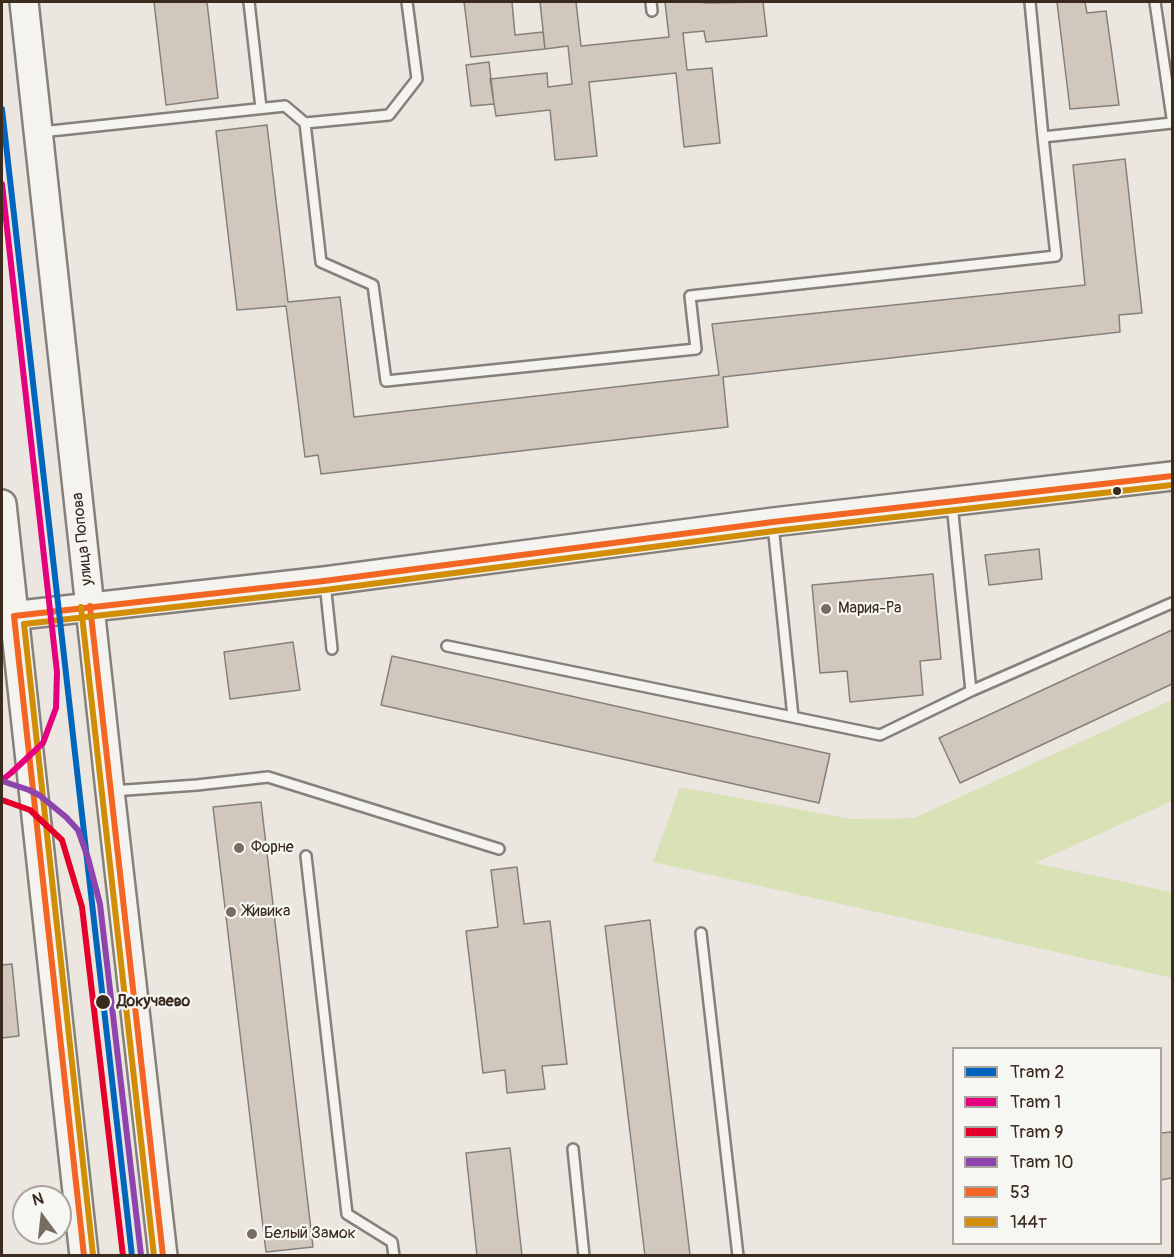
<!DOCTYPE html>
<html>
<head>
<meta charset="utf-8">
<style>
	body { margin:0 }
	#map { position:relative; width:1174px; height:1257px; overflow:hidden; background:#ebe7e0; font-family:Pangolin,sans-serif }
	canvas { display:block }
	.frame { position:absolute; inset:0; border:3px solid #3b2a1e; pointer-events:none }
	.legend { position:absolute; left:952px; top:1047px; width:210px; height:198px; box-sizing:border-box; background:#f6f6f2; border:2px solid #aba49d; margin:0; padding:8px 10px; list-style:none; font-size:18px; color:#3b2a1e }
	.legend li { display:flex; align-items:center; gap:12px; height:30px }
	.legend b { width:30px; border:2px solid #aba49d }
	.north { position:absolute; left:12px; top:1185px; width:60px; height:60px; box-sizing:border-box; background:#f6f6f2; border:2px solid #aba49d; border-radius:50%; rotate:345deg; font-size:16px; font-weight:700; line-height:24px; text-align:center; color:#3b2a1e }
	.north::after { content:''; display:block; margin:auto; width:21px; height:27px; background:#796c62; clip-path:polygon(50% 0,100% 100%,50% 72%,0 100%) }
</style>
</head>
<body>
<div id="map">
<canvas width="1174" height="1257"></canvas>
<div class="frame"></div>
<ul class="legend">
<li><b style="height:8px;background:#0065bd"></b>Tram 2</li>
<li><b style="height:8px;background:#e5007d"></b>Tram 1</li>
<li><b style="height:8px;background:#e4002b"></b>Tram 9</li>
<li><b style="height:8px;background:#8e44ad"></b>Tram 10</li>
<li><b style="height:8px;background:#f26522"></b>53</li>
<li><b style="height:8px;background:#d18d06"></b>144т</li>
</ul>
<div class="north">N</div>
</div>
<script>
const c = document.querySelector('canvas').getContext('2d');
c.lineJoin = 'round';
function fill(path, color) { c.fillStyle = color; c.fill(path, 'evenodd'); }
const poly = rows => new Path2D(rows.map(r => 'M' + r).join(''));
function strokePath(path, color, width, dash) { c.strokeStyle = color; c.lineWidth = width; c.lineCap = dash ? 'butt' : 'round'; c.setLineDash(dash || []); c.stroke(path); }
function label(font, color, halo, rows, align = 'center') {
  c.font = font + ' Pangolin,sans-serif'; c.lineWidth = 4.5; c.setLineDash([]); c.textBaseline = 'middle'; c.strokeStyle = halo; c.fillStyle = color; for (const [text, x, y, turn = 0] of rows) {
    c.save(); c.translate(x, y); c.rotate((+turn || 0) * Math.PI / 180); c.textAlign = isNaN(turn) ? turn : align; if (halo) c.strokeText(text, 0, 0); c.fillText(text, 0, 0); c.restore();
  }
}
fill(poly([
	[1172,700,1172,801,1035,863,1172,892,1172,978,653,862,680,787,851,819,914,818]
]), '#d8e2b6');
const building = poly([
	[154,2,207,2,218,98,166,105,154,2],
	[464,2,512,2,515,35,543,32,545,49,471,57,464,2],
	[540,2,576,2,581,46,669,37,665,2,703,2,704,3,763,2,767,36,706,42,704,31,683,33,687,70,712,68,720,143,684,147,676,73,589,82,597,156,555,160,550,110,496,116,490,79,547,73,548,87,572,84,568,46,545,49,540,2],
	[1057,2,1085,2,1087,13,1106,11,1119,105,1070,109,1057,2],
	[489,62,494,104,471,106,466,65,489,62],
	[267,125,288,302,340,297,354,417,719,375,712,324,1085,285,1073,165,1125,159,1142,313,1119,315,1120,332,723,377,728,427,321,474,318,455,305,457,286,306,237,310,216,131,267,125],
	[1039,549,1042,579,989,585,985,555,1039,549],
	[933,574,941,659,920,661,923,695,850,702,847,671,820,673,812,585,933,574],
	[1172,630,1172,684,960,783,939,738,1172,630],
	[293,642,300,690,230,699,224,652,293,642],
	[392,656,830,754,819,803,381,705,392,656],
	[261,802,313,1247,266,1252,213,807,261,802],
	[517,867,524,924,550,921,567,1064,542,1066,545,1089,507,1093,505,1070,483,1073,466,931,498,927,491,870,517,867],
	[650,920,690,1255,689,1256,645,1256,605,926,650,920],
	[12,964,19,1036,2,1038,2,965,12,964],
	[1172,1132,1172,1178,1160,1180,1160,1133,1172,1132],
	[510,1148,522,1256,477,1256,466,1153,510,1148]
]);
fill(building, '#d1c7bc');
strokePath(building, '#85807a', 1.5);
const lane = poly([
	[249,2,261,108],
	[651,2,652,11],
	[1030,2,1043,137],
	[1155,2,1172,118],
	[305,123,389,115,417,79,407,2],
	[41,132,285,106,305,123,321,262,373,285,386,381,696,349,690,296,1056,256,1043,137,1172,123],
	[952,504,971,691],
	[773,525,793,717],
	[325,583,332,649],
	[447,646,880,735,971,691,1172,603],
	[112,791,197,785,268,777,499,849],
	[306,856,347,1214,392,1242,394,1256],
	[701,933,738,1256],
	[573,1149,584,1256]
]);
const secondary = poly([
	[24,2,110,791,163,1256],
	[2,504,84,1256],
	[2,617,324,581,773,522,1172,476]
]);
strokePath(lane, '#85807a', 14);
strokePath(secondary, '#85807a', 32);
strokePath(lane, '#f4f3f0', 9);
strokePath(secondary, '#f4f3f0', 27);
strokePath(poly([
	[90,606,163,1256],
	[84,1256,14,616,324,581,773,522,1172,476]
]), '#f26522', 6);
strokePath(poly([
	[81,607,154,1256],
	[93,1255,24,624,325,590,774,531,1172,485]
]), '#d18d06', 6);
strokePath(poly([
	[2,109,132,1256]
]), '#0065bd', 6);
strokePath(poly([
	[2,184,57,672,56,708,43,743,11,773,2,780]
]), '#e5007d', 6);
strokePath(poly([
	[2,800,30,810,62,840,82,907,123,1256]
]), '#e4002b', 6);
strokePath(poly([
	[5,782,29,790,39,795,66,817,78,830,88,858,100,904,141,1255]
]), '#8e44ad', 6);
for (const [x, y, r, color] of [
	[1117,491,5,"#3b2a1e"],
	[826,609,6,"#796c62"],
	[239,848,6,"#796c62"],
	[231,912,6,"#796c62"],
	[103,1002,8,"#3b2a1e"],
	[252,1234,6,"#796c62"]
]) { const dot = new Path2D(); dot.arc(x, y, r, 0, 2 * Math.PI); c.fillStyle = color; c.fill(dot); strokePath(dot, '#f6f6f2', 2); }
label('16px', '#3b2a1e', '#f6f6f2', [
	["улица Попова",83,539,-96]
]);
label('16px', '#3b2a1e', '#f6f6f2', [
	["Мария-Ра",838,609],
	["Форне",251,848],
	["Живика",243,912],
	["Белый Замок",264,1234]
], 'left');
label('bold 16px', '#3b2a1e', '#f6f6f2', [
	["Докучаево",117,1002]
], 'left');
</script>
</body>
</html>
